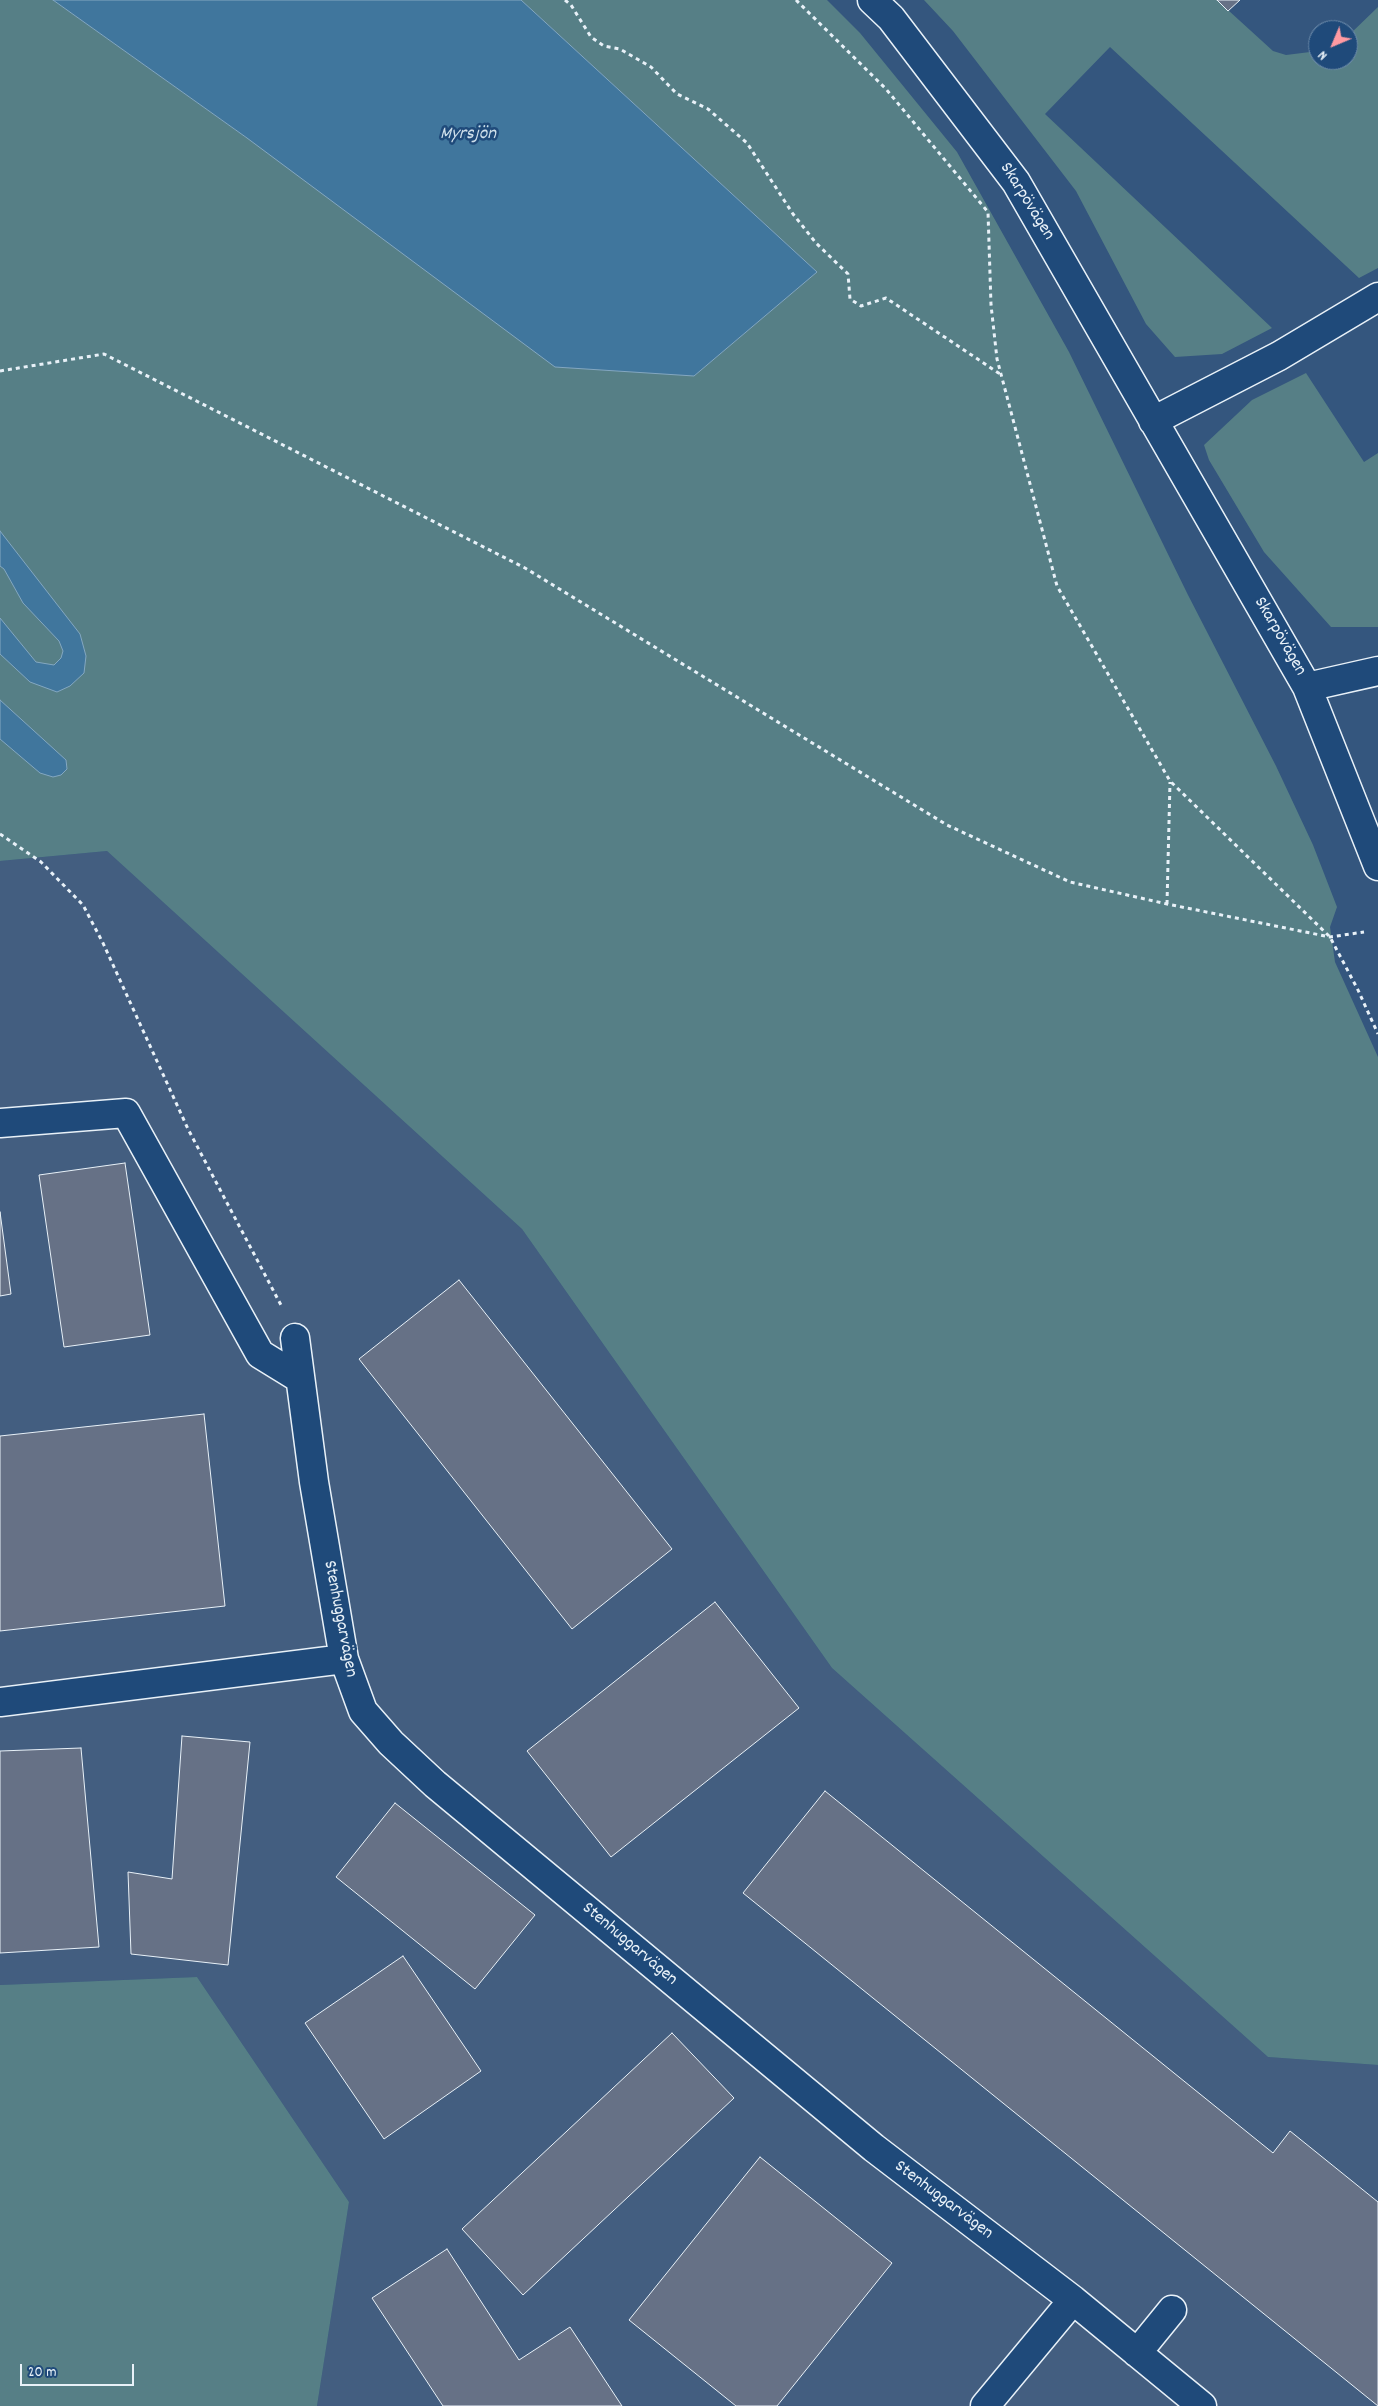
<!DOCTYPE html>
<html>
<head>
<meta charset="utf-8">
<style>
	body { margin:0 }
	#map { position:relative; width:1378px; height:2406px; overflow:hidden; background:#34567e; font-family:Dekko,sans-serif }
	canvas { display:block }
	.north { position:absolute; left:1308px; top:20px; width:50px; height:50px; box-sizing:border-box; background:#1f4a7a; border:1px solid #6f8dac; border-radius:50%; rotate:225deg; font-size:14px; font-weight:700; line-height:20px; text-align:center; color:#e8f1f8 }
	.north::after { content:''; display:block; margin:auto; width:18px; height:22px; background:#ff9aa2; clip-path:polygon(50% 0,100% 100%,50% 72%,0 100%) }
	.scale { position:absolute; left:20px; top:2364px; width:114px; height:22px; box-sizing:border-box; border:2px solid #e8f1f8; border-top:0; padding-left:6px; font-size:15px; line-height:18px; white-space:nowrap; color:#e8f1f8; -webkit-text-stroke:4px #1f4a7a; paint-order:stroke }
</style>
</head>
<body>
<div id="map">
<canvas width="1378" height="2406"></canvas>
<div class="north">N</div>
<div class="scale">20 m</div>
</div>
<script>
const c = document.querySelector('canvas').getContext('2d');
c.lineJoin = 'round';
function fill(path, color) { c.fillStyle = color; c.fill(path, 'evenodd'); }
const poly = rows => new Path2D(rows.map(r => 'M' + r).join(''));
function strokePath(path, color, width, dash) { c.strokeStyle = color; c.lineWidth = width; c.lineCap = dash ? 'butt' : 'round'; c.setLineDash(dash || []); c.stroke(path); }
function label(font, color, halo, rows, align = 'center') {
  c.font = font + ' Dekko,sans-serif'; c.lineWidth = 5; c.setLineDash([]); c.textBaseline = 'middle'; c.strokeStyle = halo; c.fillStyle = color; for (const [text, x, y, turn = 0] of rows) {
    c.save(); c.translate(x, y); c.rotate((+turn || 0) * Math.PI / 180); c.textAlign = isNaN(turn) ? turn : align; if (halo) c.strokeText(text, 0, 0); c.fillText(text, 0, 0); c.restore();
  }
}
fill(poly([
	[107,851,522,1229,832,1668,1268,2057,1378,2065,1378,2406,317,2406,349,2202,197,1977,0,1985,0,861]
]), '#435e80');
fill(poly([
	[0,0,53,0,247,138,694,376,817,272,521,0,827,0,860,33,957,152,1069,352,1188,595,1276,766,1313,845,1337,907,1330,927,1335,962,1378,1057,1378,2065,1268,2057,832,1668,522,1229,107,851,0,861],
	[924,0,1217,0,1273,51,1286,55,1318,51,1318,60,1348,60,1348,36,1378,7,1378,268,1359,278,1110,47,1045,114,1272,328,1222,354,1175,357,1146,324,1076,191,953,31],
	[1306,373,1364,462,1378,453,1378,627,1331,627,1264,552,1209,460,1204,445,1252,400],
	[197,1977,349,2202,317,2406,0,2406,0,1985]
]), '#567f86');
const water = poly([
	[53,0,521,0,817,272,694,376,555,367,247,138,53,0],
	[0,531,80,634,86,656,84,673,70,686,57,692,30,682,0,654,0,618,36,662,54,665,61,658,63,651,59,641,23,603,4,569,0,566,0,531],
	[0,700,66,760,67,769,61,775,53,777,40,773,0,739,0,700]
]);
fill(water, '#40769d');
strokePath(water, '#83a7c1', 1);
const building = poly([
	[1217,0,1240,0,1228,11,1217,0],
	[125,1163,150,1335,64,1347,39,1175,125,1163],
	[0,1212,11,1294,0,1296,0,1212],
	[459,1280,672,1549,572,1629,359,1359,459,1280],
	[204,1414,225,1606,0,1631,0,1436,204,1414],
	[715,1602,799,1708,611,1857,527,1751,715,1602],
	[182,1736,250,1742,228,1965,131,1954,128,1872,172,1879,182,1736],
	[81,1748,99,1947,0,1953,0,1751,81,1748],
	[825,1791,1273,2153,1290,2131,1378,2202,1378,2406,743,1893,825,1791],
	[395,1803,535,1915,475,1989,336,1877,395,1803],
	[403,1956,481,2071,384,2139,305,2023,403,1956],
	[672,2033,734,2098,523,2295,462,2229,672,2033],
	[760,2157,892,2263,777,2406,736,2406,629,2320,760,2157],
	[447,2249,519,2360,570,2327,622,2406,443,2406,372,2298,447,2249]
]);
fill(building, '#667186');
strokePath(building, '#e8f1f8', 1);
const minor = poly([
	[872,0,891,18,1016,182,1307,687,1378,866],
	[1153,421,1279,356,1378,297],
	[1307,687,1378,671],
	[0,1123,126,1113,260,1354,299,1378],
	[295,1338,314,1482,344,1659,363,1711,391,1743,435,1784,874,2148,1073,2300,1202,2406],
	[0,1702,344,1659],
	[1137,2353,1172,2310],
	[985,2406,1073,2300]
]);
strokePath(minor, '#e8f1f8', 31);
strokePath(poly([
	[565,0,571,5,591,37,604,46,620,49,651,67,677,94,708,109,747,143,793,214,816,243,848,274,850,299,861,306,886,298,1000,374],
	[796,0,886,89,988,212,991,305,997,359,1057,586,1170,781,1330,937,1358,990,1378,1034],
	[0,371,104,354,525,568,947,825,1070,882,1167,904,1330,937,1364,932],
	[0,834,41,862,83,905,103,943,188,1129,282,1307],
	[1167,904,1170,782]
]), '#e8f1f8', 3, [4, 4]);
strokePath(minor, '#1f4a7a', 28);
label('18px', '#e8f1f8', '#1f4a7a', [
	["Skarpövägen",1026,202,58],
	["Skarpövägen",1279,637,60],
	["Stenhuggarvägen",339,1619,79],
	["Stenhuggarvägen",629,1945,40],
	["Stenhuggarvägen",943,2201,37]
]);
label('italic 19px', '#cfdfea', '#1f4a7a', [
	["Myrsjön",468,135]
]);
</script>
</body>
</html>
